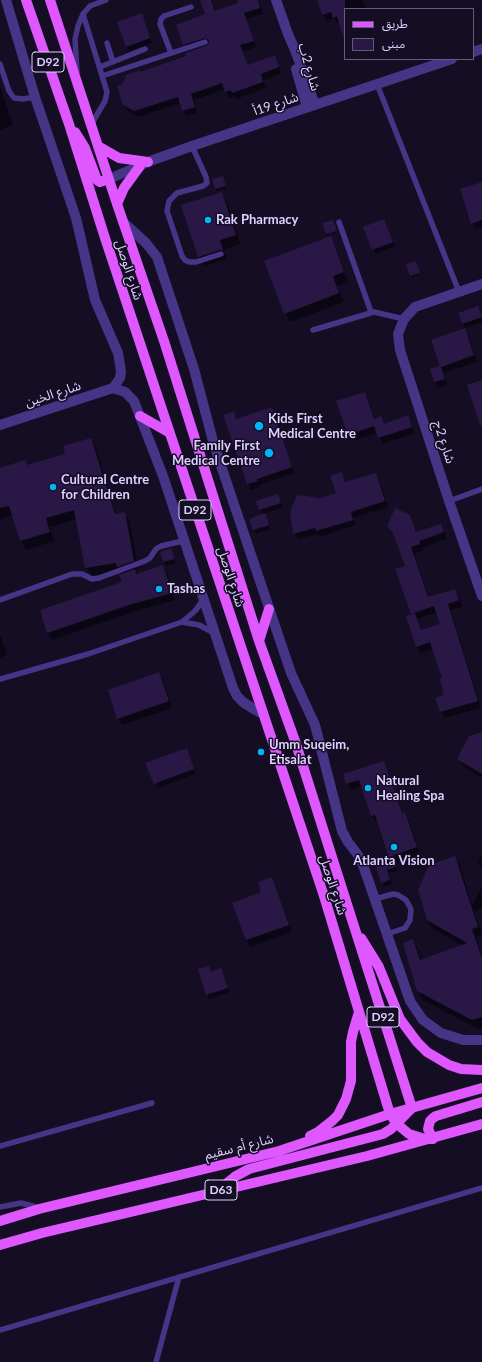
<!DOCTYPE html>
<html>
<head>
<meta charset="utf-8">
<style>
	body { margin:0 }
	#map { position:relative; width:482px; height:1362px; overflow:hidden; background:#150d24; font-family:Lato,"Noto Sans Arabic",sans-serif }
	canvas { display:block }
	.legend { position:absolute; left:344px; top:8px; width:130px; height:52px; box-sizing:border-box; background:#150d24; border:1px solid #655b7c; margin:0; padding:5px 7px; list-style:none; font-size:12px; color:#ded0ff }
	.legend li { display:flex; align-items:center; gap:8px; height:20px }
	.legend b { width:20px; border:1px solid #655b7c }
</style>
</head>
<body>
<div id="map">
<canvas width="482" height="1362"></canvas>
<ul class="legend">
<li><b style="height:5px;background:#de57ff"></b>طريق</li>
<li><b style="height:11px;background:#291846"></b>مبنى</li>
</ul>
</div>
<script>
const c = document.querySelector('canvas').getContext('2d');
c.lineJoin = 'round';
function fill(path, color) { c.fillStyle = color; c.fill(path, 'evenodd'); }
const poly = rows => new Path2D(rows.map(r => 'M' + r).join(''));
function strokePath(path, color, width, dash) { c.strokeStyle = color; c.lineWidth = width; c.lineCap = dash ? 'butt' : 'round'; c.setLineDash(dash || []); c.stroke(path); }
function label(font, color, halo, rows, align = 'center') {
  c.font = font + ' Lato,"Noto Sans Arabic",sans-serif'; c.lineWidth = 3; c.setLineDash([]); c.textBaseline = 'middle'; c.strokeStyle = halo; c.fillStyle = color; for (const [text, x, y, turn = 0] of rows) {
    c.save(); c.translate(x, y); c.rotate((+turn || 0) * Math.PI / 180); c.textAlign = isNaN(turn) ? turn : align; if (halo) c.strokeText(text, 0, 0); c.fillText(text, 0, 0); c.restore();
  }
}
fill(poly([
	[201,0,212,0,216,12,240,3,239,0,259,0,263,14,246,19,256,47,243,52,248,66,274,56,282,73,263,80,266,88,236,99,235,96,229,98,225,89,194,100,197,113,186,116,181,103,138,117,128,111,124,105,124,85,140,73,188,56,207,47,210,43,187,50,184,44,207,15],
	[319,0,363,0,366,9,345,9,345,30,340,22,337,23,334,18,327,21,323,15],
	[144,19,152,43,129,51,127,46],
	[0,86,13,125,0,130],
	[223,177,227,188,217,191,213,180],
	[482,183,482,227,475,229,472,223],
	[221,193,227,202,240,244,224,250,227,259,204,266,199,257],
	[334,223,337,232,328,235,326,234],
	[386,224,395,246,376,254,373,250],
	[330,237,335,246,348,282,337,286,344,302,290,322,285,313],
	[416,262,420,275,411,277,410,276],
	[478,307,482,317,482,322,465,328,462,323],
	[464,329,468,335,477,362,444,373,448,385,438,388,435,382,431,369,441,366],
	[365,393,368,399,375,420,381,418,385,424,408,417,415,433,383,444,377,433,352,441,349,435,338,402],
	[271,408,275,414,294,473,259,485,260,487,251,490,248,484,224,415,233,413,237,419],
	[91,439,96,448,116,515,124,513,130,522,138,570,135,571,137,574,163,566,167,573,175,600,133,612,52,640,48,633,41,611,123,583,123,575,121,572,91,576,86,567,77,519,50,527,54,541,26,550,21,541,13,515,0,519,0,469,27,466,67,454],
	[342,473,346,483,376,474,379,480,388,507,353,518,356,525,320,537,319,534,298,539,294,533,320,499,337,494],
	[278,495,283,507,264,514,270,529,256,534,250,520,263,515,258,501],
	[410,515,417,533,441,526,445,532,447,539,422,548,423,551,414,554,429,598,455,590,459,596,462,607,451,610,481,708,444,718,436,699,446,696,443,679,433,649,421,653,417,647,406,566,396,537,388,526],
	[437,612,441,625,422,631,417,619],
	[171,549,176,563,166,566,161,552],
	[0,634,7,655,0,658],
	[159,673,163,680,172,708,122,725,118,718],
	[482,734,482,778,463,766,459,759],
	[187,749,196,774,158,788,155,783],
	[384,762,387,769,403,814,405,813,409,820,420,854,395,863,397,871,388,873,392,884,384,886,376,864,392,859,378,821,376,822,372,816,362,786,351,790,347,783],
	[482,853,482,868,478,862],
	[455,858,460,866,472,905,482,887,482,908,474,911,482,935,476,937,482,955,482,1027,478,1029,423,1000,418,991,413,941,418,949,422,961,463,946,433,929,428,920],
	[271,878,275,885,292,932,250,947,246,940,233,903,263,893],
	[209,967,211,973,221,969,230,992,209,999,200,969]
]), '#0007');
fill(poly([
	[200,0,211,0,215,11,238,3,238,0,258,0,260,8,244,13,254,41,240,45,248,65,275,55,279,67,261,74,263,82,232,93,231,90,225,92,222,83,191,94,195,107,182,111,178,97,134,111,123,105,117,86,123,84,126,75,140,70,140,72,186,56,186,53,208,45,209,40,205,38,183,45,176,25,205,14],
	[317,0,345,0,345,36,343,36,337,16,333,18,331,12,322,15],
	[142,13,150,38,126,47,117,22],
	[223,176,226,186,215,189,212,179],
	[482,182,482,220,471,224,460,189],
	[222,192,236,235,220,240,223,250,220,250,198,257,181,205],
	[384,219,393,242,372,250,363,227],
	[333,220,337,231,326,234,322,223],
	[331,236,344,272,333,276,339,293,284,314,264,261],
	[416,261,420,273,410,276,406,264],
	[478,306,482,317,462,324,458,313],
	[465,328,474,355,441,367,445,379,434,382,430,369,440,366,431,340],
	[482,380,482,425,480,425,467,385],
	[365,392,374,419,381,416,384,424,408,415,412,427,378,438,374,426,348,435,336,401],
	[272,407,292,467,257,479,258,481,247,484,223,415,234,411,236,419],
	[91,438,115,514,125,512,134,561,117,567,116,563,85,568,74,510,46,518,50,532,20,541,9,506,0,508,0,468,25,460,27,465,65,454,63,446],
	[342,472,345,482,376,473,385,501,351,512,353,520,316,531,315,528,293,534,290,512,297,495,320,498,336,493,330,476],
	[278,494,281,503,259,510,256,501],
	[395,508,410,515,416,532,441,524,444,532,419,541,420,544,411,547,428,597,455,589,459,600,448,604,478,701,440,712,435,698,444,695,440,679,442,678,430,642,416,647,406,616,415,613,421,630,440,624,434,606,411,614,395,569,405,566,393,533,387,526],
	[265,513,269,525,253,530,249,519],
	[171,548,175,559,163,562,160,552],
	[163,565,172,593,129,605,47,633,40,610,122,582,119,575,135,569,136,574],
	[159,672,169,701,117,719,108,690],
	[482,732,482,774,457,759,469,736],
	[187,748,194,769,154,784,145,763],
	[384,761,402,813,405,812,417,847,389,857,375,815,371,816,359,780,346,784,343,774],
	[455,856,478,927,472,929,482,958,482,1017,472,1020,417,991,403,943,413,939,420,960,467,943,427,920,418,890,429,865],
	[393,858,396,867,387,870,390,880,381,883,375,863],
	[272,877,289,925,246,940,232,903,261,892,258,882],
	[209,966,211,972,221,968,228,988,206,995,198,969]
]), '#291846');
strokePath(poly([
	[83,14,107,92,105,101,91,125],
	[107,43,113,62],
	[171,53,160,24,161,19,164,16,191,7],
	[0,64,9,91,14,98,23,99,35,97],
	[100,67,145,49],
	[77,72,75,39,78,26,83,14,90,6,106,0],
	[102,76,205,42],
	[377,84,459,292],
	[192,146,206,177,207,183,203,186,177,193,169,201,167,211,182,256,185,260,189,262,196,262,221,254],
	[339,222,371,312],
	[313,330,374,312,404,319],
	[449,501,482,489],
	[0,600,72,574,82,574,92,579,99,578,145,561,150,558,156,549,161,546,183,541],
	[182,622,199,625,214,633],
	[0,679,88,654,182,622,195,611,204,599],
	[375,899,393,894,398,895,406,900,411,909,410,920,405,928,387,934],
	[0,1146,152,1103],
	[0,1207,21,1203,33,1206,39,1209],
	[0,1330,482,1188],
	[156,1362,179,1277]
]), '#463586', 5.5);
strokePath(poly([
	[6,0,35,97,76,218,95,300,118,353,121,371,120,378,113,388],
	[276,0,288,34,295,50,315,105],
	[473,52,482,49],
	[296,69,307,107],
	[109,179,153,160,192,146,452,59],
	[123,222,146,243,157,257,194,369,214,445,291,673,315,725,342,831,348,842,358,855,363,865,410,1001,423,1020,441,1033,463,1040,482,1040],
	[482,284,415,307,404,319,398,334,400,350,449,501,482,596],
	[113,388,125,392,134,401,163,476,233,688,237,696,243,702,252,708,263,714],
	[0,425,113,388]
]), '#463586', 10);
strokePath(poly([
	[26,0,69,124,105,238,324,896,390,1114,397,1124,409,1134,425,1139,433,1139],
	[50,0,117,204,164,341,259,641,295,741,412,1108],
	[75,132,85,148,97,180,100,182,109,179],
	[98,146,119,158,148,162],
	[117,204,124,188,140,166],
	[140,416,170,433],
	[259,641,269,609],
	[361,938,379,967,400,1019,417,1042,427,1052,449,1065,461,1069,482,1070],
	[310,1136,318,1132,332,1121,338,1115,346,1099,351,1081,351,1042,353,1032,359,1012],
	[433,1139,428,1129,430,1121,433,1118,436,1116,482,1102],
	[221,1188,236,1176,249,1169,383,1134,391,1129,412,1108],
	[0,1221,39,1209,279,1151,390,1114,482,1088],
	[0,1245,42,1233,367,1156,482,1124]
]), '#de57ff', 10);
for (const [x, y, r, color] of [
	[208,220,4,"#00b6fb"],
	[259,426,5,"#00b6fb"],
	[269,453,5,"#00b6fb"],
	[53,487,4,"#00b6fb"],
	[159,589,4,"#00b6fb"],
	[261,752,4,"#00b6fb"],
	[368,788,4,"#00b6fb"],
	[394,847,4,"#00b6fb"]
]) { const dot = new Path2D(); dot.arc(x, y, r, 0, 2 * Math.PI); c.fillStyle = color; c.fill(dot); strokePath(dot, '#150d24', 1.5); }
for (const [x, y, w] of [
	[48,62,32],
	[195,510,32],
	[383,1017,32],
	[221,1190,32]
]) { const box = new Path2D(); box.roundRect(x - w / 2, y - 10, w, 20, 3); c.fillStyle = '#150d24'; c.fill(box); strokePath(box, '#ded0ff', 1); }
label('bold 12px', '#ded0ff', null, [
	["D92",48,62],
	["D92",195,510],
	["D92",383,1017],
	["D63",221,1190]
]);
label('13px', '#ded0ff', '#150d24', [
	["شارع 2ب",309,67,74],
	["شارع 19أ",276,104,-19],
	["شارع الوصل",129,270,72],
	["شارع الخين",53,394,-18],
	["شارع 2ج",444,442,72],
	["شارع الوصل",231,577,72],
	["شارع الوصل",333,885,72],
	["شارع أم سقيم",239,1147,-14]
]);
label('bold 13px', '#ded0ff', '#150d24', [
	["Rak Pharmacy",216,220],
	["Kids First",268,419],
	["Medical Centre",268,434],
	["Family First",260,446,"right"],
	["Medical Centre",260,461,"right"],
	["Cultural Centre",61,480],
	["for Children",61,495],
	["Tashas",167,589],
	["Umm Suqeim,",269,745],
	["Etisalat",269,760],
	["Natural",376,781],
	["Healing Spa",376,796],
	["Atlanta Vision",394,861,"center"]
], 'left');
</script>
</body>
</html>
